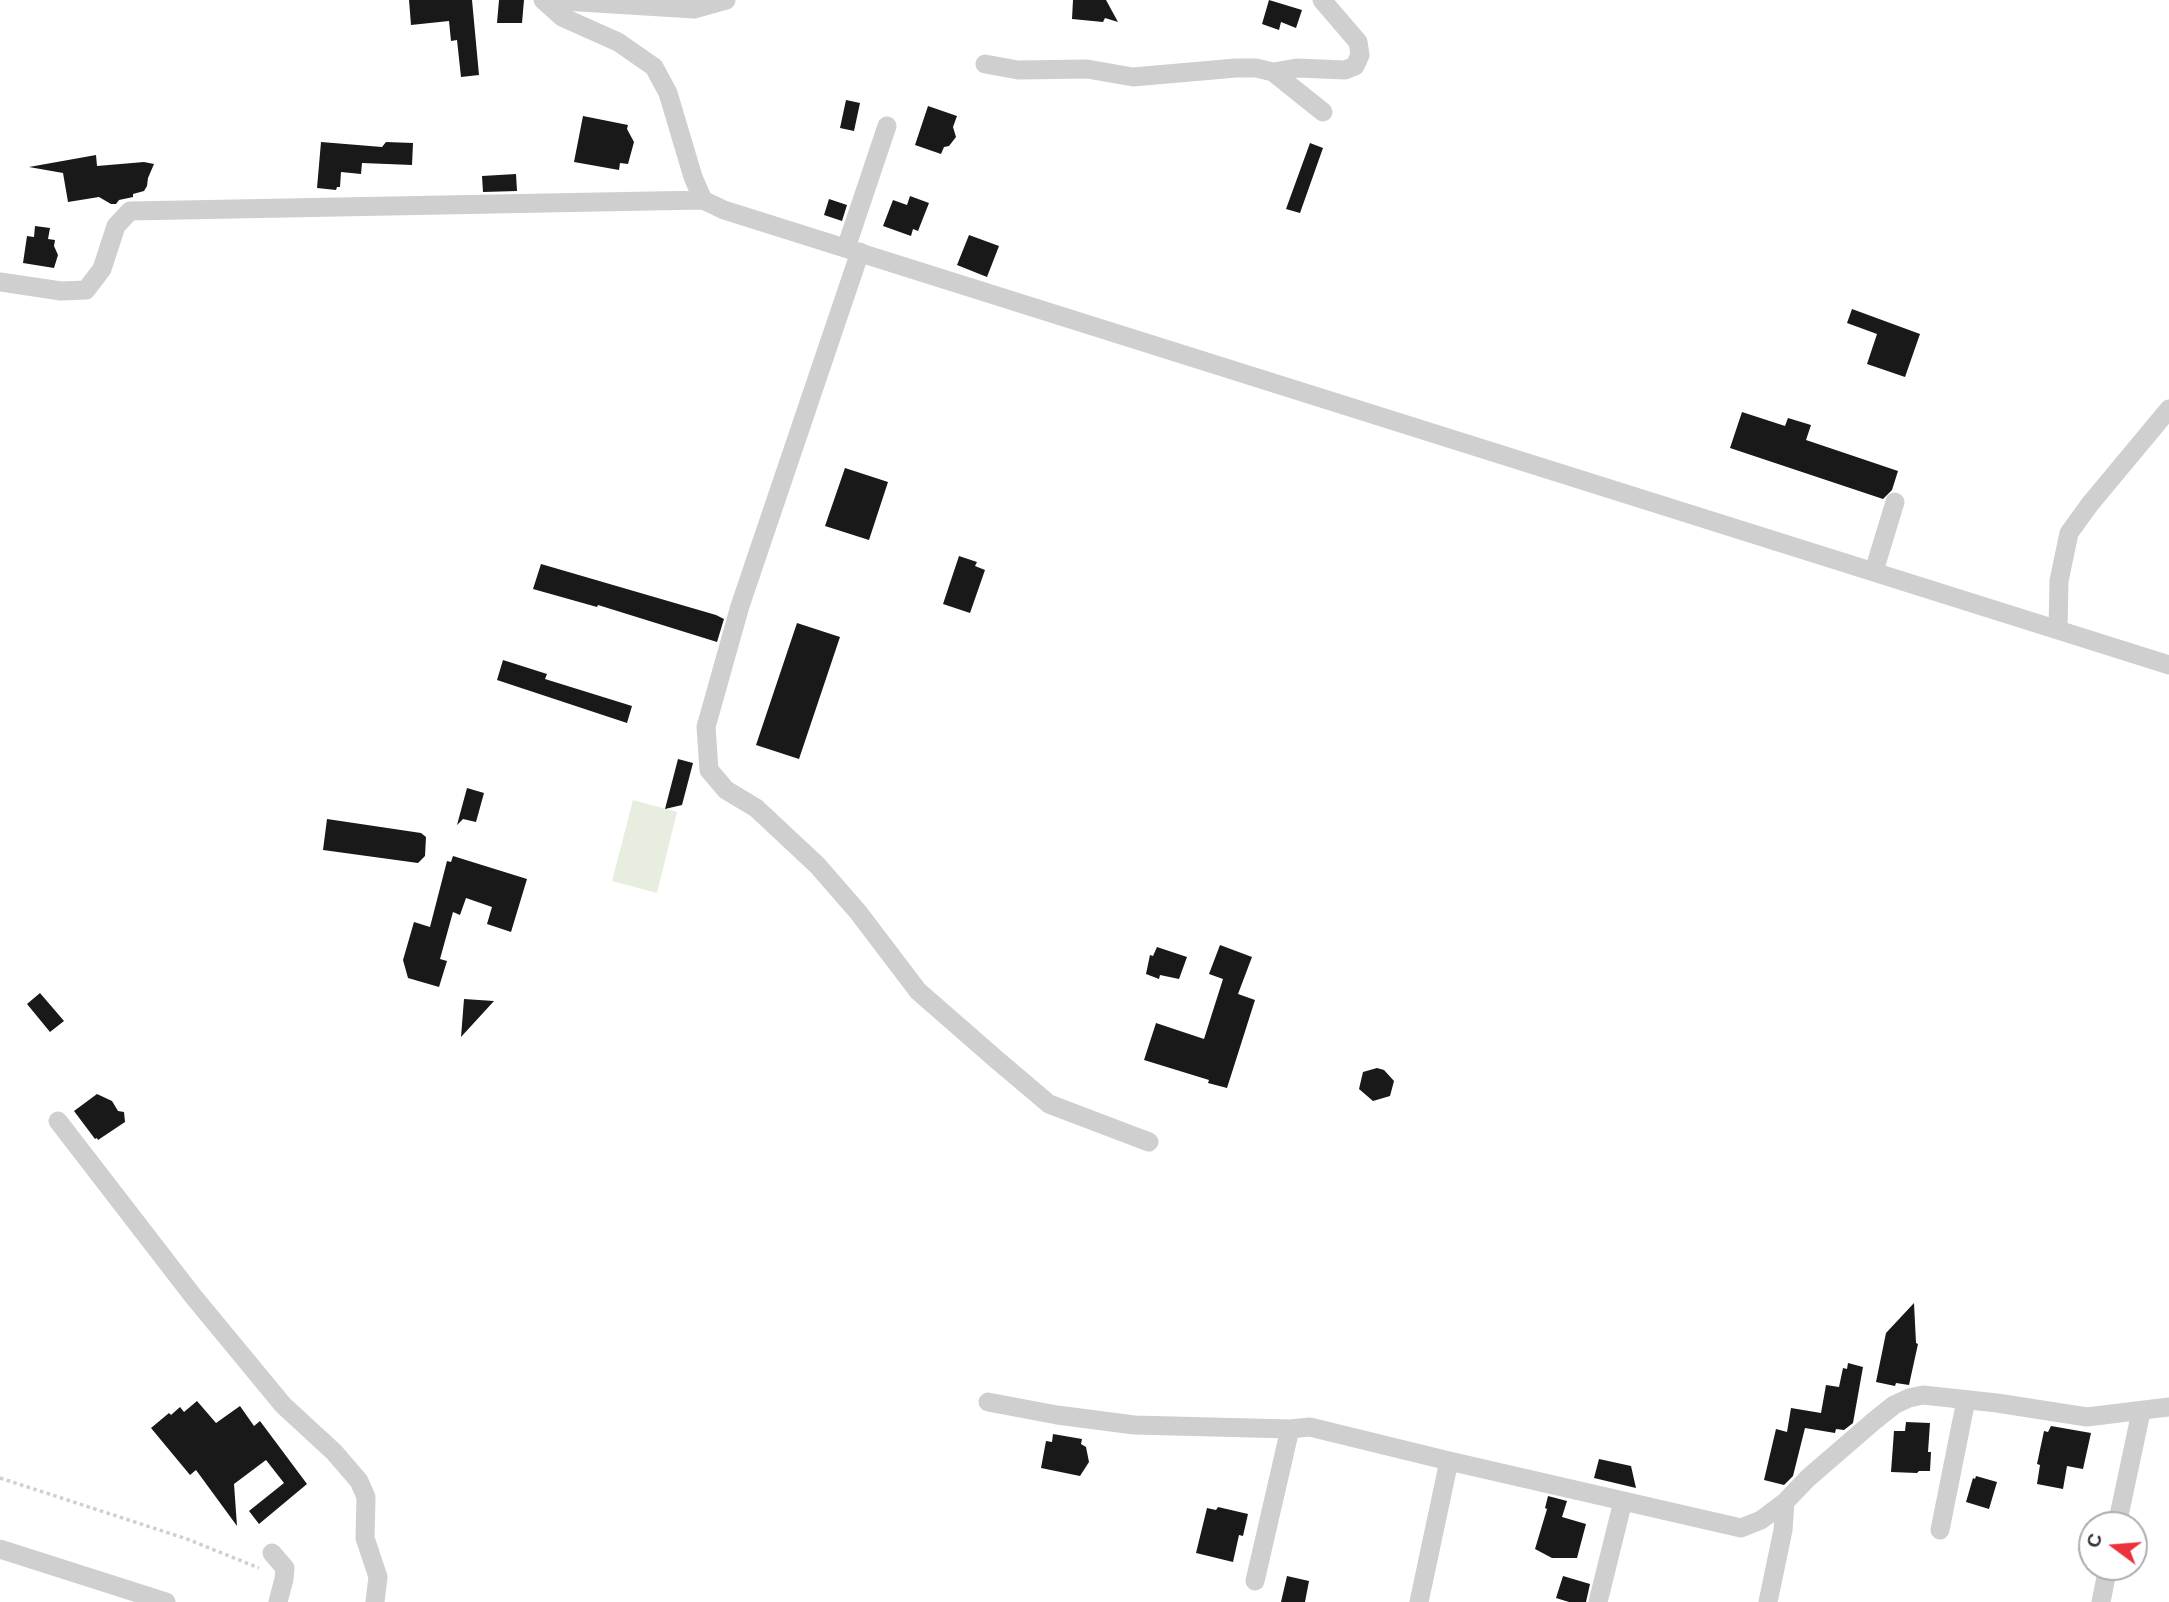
<!DOCTYPE html>
<html>
<head>
<meta charset="utf-8">
<style>
	body { margin:0 }
	#map { position:relative; width:2169px; height:1602px; overflow:hidden; background:#fff; font-family:"DM Sans",sans-serif }
	canvas { display:block }
	.north { position:absolute; left:2078px; top:1511px; width:70px; height:70px; box-sizing:border-box; background:#fff; border:2px solid #adadad; border-radius:50%; rotate:286deg; font-size:19px; font-weight:700; line-height:28px; text-align:center; color:#323232 }
	.north::after { content:''; display:block; margin:auto; width:24px; height:32px; background:#eb313c; clip-path:polygon(50% 0,100% 100%,50% 72%,0 100%) }
</style>
</head>
<body>
<div id="map">
<canvas width="2169" height="1602"></canvas>
<div class="north">С</div>
</div>
<script>
const c = document.querySelector('canvas').getContext('2d');
c.lineJoin = 'round';
function fill(path, color) { c.fillStyle = color; c.fill(path, 'evenodd'); }
const poly = rows => new Path2D(rows.map(r => 'M' + r).join(''));
function strokePath(path, color, width, dash) { c.strokeStyle = color; c.lineWidth = width; c.lineCap = dash ? 'butt' : 'round'; c.setLineDash(dash || []); c.stroke(path); }
fill(poly([
	[633,800,677,812,657,893,612,881]
]), '#e7eee0');
fill(poly([
	[409,0,472,0,479,75,461,77,457,40,451,41,449,21,411,25],
	[499,0,524,0,522,23,497,23],
	[1073,0,1106,0,1118,22,1105,18,1103,22,1072,19],
	[1269,0,1302,10,1296,28,1281,22,1279,30,1262,24],
	[846,100,860,103,854,131,840,128],
	[928,106,957,116,953,127,956,137,949,146,944,147,941,154,915,145],
	[583,116,628,125,627,129,634,142,628,164,620,163,619,170,574,162],
	[321,142,382,147,386,142,413,143,412,165,362,163,361,174,341,172,340,187,337,187,336,190,317,188],
	[1310,143,1323,148,1300,213,1286,209],
	[96,155,97,166,144,162,154,164,148,178,147,186,144,191,133,194,133,197,119,200,116,204,111,204,99,197,68,202,63,173,29,167],
	[516,174,517,191,483,192,482,176],
	[910,196,929,203,918,231,913,229,911,236,883,226,893,200,907,205],
	[829,199,847,205,842,221,824,215],
	[35,226,50,228,48,239,55,240,54,246,58,255,54,268,23,263,27,236,34,237],
	[969,235,999,246,987,277,957,265],
	[1852,309,1920,334,1905,377,1867,364,1877,334,1847,323],
	[1742,412,1785,426,1788,418,1811,425,1806,440,1898,471,1892,490,1883,499,1730,448],
	[845,468,888,482,869,540,825,526],
	[959,556,977,562,975,566,985,570,970,613,943,604],
	[541,564,716,615,724,619,717,642,598,605,597,607,533,589],
	[797,623,840,637,799,759,756,745],
	[503,660,547,674,545,679,632,706,627,723,497,680],
	[678,759,693,763,682,805,665,809],
	[467,788,484,793,476,822,463,819,457,825],
	[327,819,421,833,426,837,425,856,418,863,323,850],
	[453,856,527,879,511,932,487,924,492,907,466,898,460,915,453,912,440,959,447,961,439,987,408,978,403,960,414,922,430,927,447,861,451,862],
	[1220,945,1252,957,1238,994,1255,1000,1227,1088,1208,1083,1209,1080,1144,1060,1156,1023,1204,1039,1223,979,1209,974],
	[1157,947,1187,957,1179,979,1160,975,1159,979,1146,974,1150,955,1153,956],
	[40,993,64,1021,50,1032,27,1004],
	[464,999,494,1001,461,1037],
	[1377,1068,1384,1070,1394,1081,1390,1096,1373,1101,1359,1089,1363,1072],
	[97,1094,112,1101,118,1111,124,1112,125,1122,98,1140,97,1138,95,1139,74,1111],
	[1914,1303,1916,1343,1918,1344,1909,1385,1896,1383,1895,1386,1876,1382,1886,1333],
	[1848,1363,1863,1367,1853,1423,1844,1430,1836,1429,1835,1433,1805,1428,1793,1476,1784,1485,1764,1480,1776,1429,1787,1432,1791,1408,1821,1413,1826,1385,1839,1387,1843,1368,1847,1369],
	[197,1401,216,1423,240,1406,254,1426,260,1421,307,1484,259,1524,249,1511,284,1483,266,1460,234,1484,237,1526,196,1470,190,1475,151,1428,169,1413,171,1415,180,1407,184,1412],
	[1906,1422,1930,1423,1928,1452,1931,1452,1930,1471,1919,1471,1917,1473,1891,1472,1894,1431,1905,1431],
	[2051,1426,2091,1433,2083,1469,2067,1466,2063,1489,2037,1484,2040,1465,2037,1464,2044,1431,2048,1432],
	[1053,1434,1082,1439,1081,1444,1086,1447,1089,1462,1080,1476,1041,1468,1046,1441,1052,1442],
	[1599,1459,1631,1466,1636,1488,1594,1478],
	[1976,1476,1997,1482,1989,1509,1966,1502,1973,1478,1975,1479],
	[1548,1496,1567,1501,1562,1517,1586,1524,1577,1558,1552,1558,1535,1549,1547,1509,1545,1508],
	[1218,1507,1248,1514,1243,1536,1239,1535,1233,1562,1196,1553,1207,1508,1216,1510],
	[1287,1576,1309,1581,1305,1602,1281,1602],
	[1563,1576,1590,1584,1586,1602,1569,1602,1556,1598]
]), '#191919');
strokePath(poly([
	[0,1478,187,1539,259,1568]
]), '#cfcfcf', 3.5, [3.5, 3.5]);
strokePath(poly([
	[543,0,562,17,618,42,654,67,668,93,693,177,703,200,724,210,2169,665],
	[547,0,694,9,726,0],
	[985,64,1018,70,1087,69,1133,77,1236,68,1256,68,1273,72,1297,68,1345,70,1355,66,1360,55,1358,42,1322,0],
	[1273,72,1323,112],
	[846,248,887,126],
	[860,252,740,606,706,727,709,770,726,790,756,808,817,865,858,912,918,991,997,1060,1049,1104,1149,1142],
	[0,282,61,291,86,290,102,269,116,226,130,211,703,200],
	[1874,571,1895,502],
	[2058,629,2059,581,2069,533,2090,504,2169,409],
	[58,1121,193,1296,283,1405,334,1452,359,1481,366,1497,365,1538,378,1577,375,1602],
	[988,1402,1057,1415,1134,1425,1290,1429,1310,1427,1449,1461,1741,1528,1761,1520,1785,1502,1808,1478,1874,1421,1894,1405,1909,1398,1923,1395,1997,1403,2087,1417,2169,1407],
	[2117,1525,2141,1412],
	[1940,1530,1966,1400],
	[0,1549,166,1602],
	[272,1553,285,1568,284,1579,278,1602],
	[1255,1581,1290,1429],
	[1419,1602,1449,1461],
	[1598,1602,1623,1501],
	[1768,1602,1783,1530,1785,1502],
	[2101,1602,2108,1567]
]), '#cfcfcf', 19);
</script>
</body>
</html>
